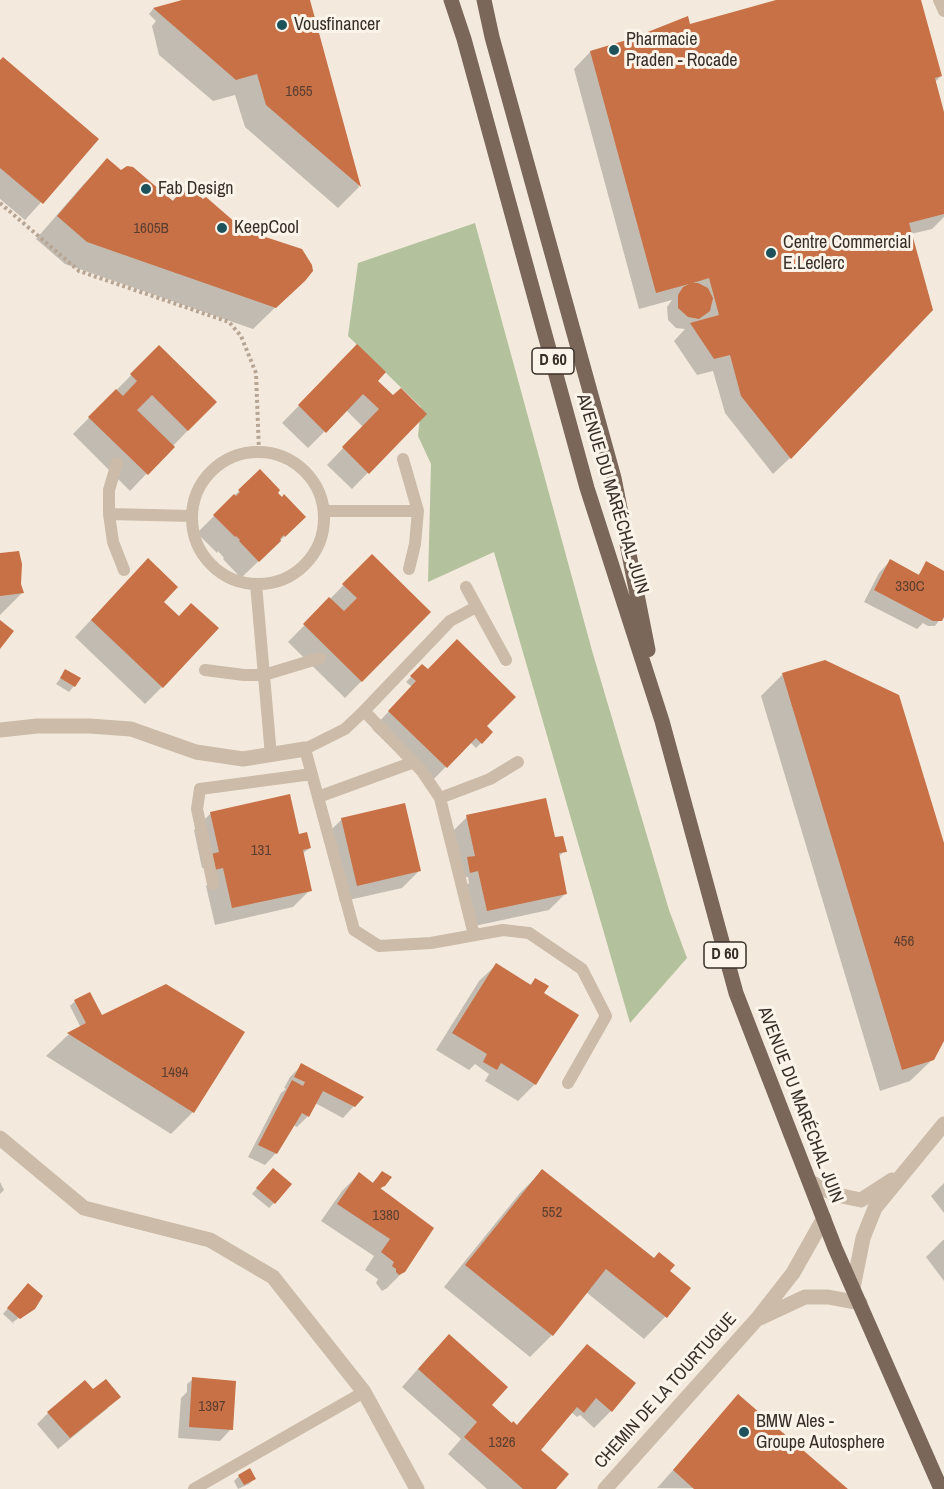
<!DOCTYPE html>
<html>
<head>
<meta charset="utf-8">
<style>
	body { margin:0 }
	canvas { display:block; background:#f3eadd }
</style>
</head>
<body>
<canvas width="944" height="1489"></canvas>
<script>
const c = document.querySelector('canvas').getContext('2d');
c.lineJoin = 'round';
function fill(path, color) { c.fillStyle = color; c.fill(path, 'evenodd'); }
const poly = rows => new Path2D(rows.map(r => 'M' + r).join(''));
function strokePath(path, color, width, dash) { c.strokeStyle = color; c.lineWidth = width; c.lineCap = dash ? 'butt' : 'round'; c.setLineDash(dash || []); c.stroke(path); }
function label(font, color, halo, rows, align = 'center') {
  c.font = font + ' "Archivo Narrow",sans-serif'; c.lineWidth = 6; c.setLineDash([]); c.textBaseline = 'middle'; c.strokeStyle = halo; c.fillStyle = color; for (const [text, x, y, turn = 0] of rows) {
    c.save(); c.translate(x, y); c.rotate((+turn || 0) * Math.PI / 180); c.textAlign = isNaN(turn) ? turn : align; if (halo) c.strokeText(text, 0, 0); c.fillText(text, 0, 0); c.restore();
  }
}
fill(poly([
	[475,223,593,654,669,910,687,958,630,1023,494,552,428,582,431,464,418,436,421,407,348,336,358,263]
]), '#b3c29c');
fill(poly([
	[187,0,308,0,359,187,338,208,245,127,235,95,213,101,159,55,152,26,156,21,149,14,153,9],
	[782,0,920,0,941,76,934,83,944,118,944,217,932,229,911,234,790,458,773,474,725,413,713,371,697,375,674,341,685,329,676,328,668,320,667,307,672,300,639,309,574,69,590,52],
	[0,62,97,140,25,220,0,199],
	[107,160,119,170,171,202,186,187,281,302,253,329,65,264,36,239,83,185],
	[357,346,376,381,393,397,425,414,352,489,327,465,363,427,346,410,308,448,282,423],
	[159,347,215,402,130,491,73,434],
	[239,491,276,493,287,534,241,578,223,559,224,558,218,551,217,553,197,533],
	[0,554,19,580,22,593,0,615],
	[372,556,429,612,345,698,288,642],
	[890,561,918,575,927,563,944,572,944,614,935,626,928,626,923,623,917,629,864,602,879,573],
	[131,577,161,602,162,687,145,704,75,637],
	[422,666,485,726,481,743,476,748,470,742,429,784,372,729,412,687,406,682],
	[66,671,74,686,69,692,56,684],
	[783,674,944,848,944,1038,933,1059,910,1081,880,1091,761,696],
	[211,813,298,836,310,848,302,854,310,890,293,907,215,925,206,886,214,879,208,867,202,868,194,830],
	[467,817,554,839,565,851,558,857,566,893,549,910,470,927,462,890,469,883,468,877,465,877,450,834],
	[342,819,419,871,402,888,340,902,325,836],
	[496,965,529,986,535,980,542,994,535,1084,518,1101,485,1081,489,1074,475,1064,469,1070,436,1050,479,981],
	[75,1001,193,1112,171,1134,46,1056,68,1035,81,1028,70,1006],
	[302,1065,354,1106,343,1118,315,1103,308,1116,297,1127,293,1125,276,1153,265,1165,248,1157,281,1093,286,1089,284,1088,290,1077],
	[542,1171,689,1288,665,1317,644,1339,586,1292,552,1335,530,1357,444,1287,520,1193],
	[382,1173,384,1185,380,1190,404,1271,387,1288,382,1291,376,1283,378,1279,365,1270,374,1256,321,1221,342,1191,359,1174,371,1184],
	[268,1175,274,1203,269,1208,252,1194],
	[0,1182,4,1190,0,1194],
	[944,1183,944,1213,931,1196],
	[943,1240,944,1240,944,1281,926,1257],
	[23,1290,32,1309,13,1322,14,1324,3,1314],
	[582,1351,611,1411,594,1428,580,1415,577,1417,571,1412,539,1450,554,1489,487,1489,448,1454,461,1439,402,1387,432,1353,511,1425,516,1426],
	[193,1379,231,1429,220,1441,178,1438,181,1398,187,1392,187,1384],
	[739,1396,846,1489,657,1488],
	[108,1408,58,1449,37,1424,48,1413],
	[239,1476,254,1479,249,1484,238,1489,234,1481]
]), '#0003');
fill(poly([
	[182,0,310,0,361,187,266,105,257,74,236,80,153,8],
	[776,0,921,0,942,76,935,78,944,112,944,214,909,223,933,310,791,459,741,396,730,355,714,359,690,323,719,315,709,278,693,283,698,283,708,288,713,298,710,311,699,319,688,317,678,308,678,295,683,287,689,284,656,293,590,51,630,39,688,16,690,24],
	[3,57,99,139,43,204,0,168,0,60],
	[107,158,121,170,127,166,133,167,173,201,186,185,203,199,206,197,244,230,302,249,312,265,313,271,305,281,276,308,87,242,57,216],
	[357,344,386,372,378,381,393,395,401,388,427,414,369,474,342,447,379,409,363,394,326,433,298,405],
	[159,345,217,402,188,431,152,395,137,410,175,447,148,475,88,417,116,389,123,396,137,381,130,374],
	[260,469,280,490,278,493,282,497,284,494,306,517,285,537,284,535,280,539,281,541,259,562,239,541,240,540,236,536,235,537,213,515,234,494,236,496,240,492,238,490],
	[19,551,22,564,21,584,24,593,0,596,0,553],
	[372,554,431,612,362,682,303,624,329,597,344,611,357,598,342,584],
	[148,558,178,587,164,602,179,616,191,603,219,628,163,688,91,620],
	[890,559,919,575,926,561,944,571,944,617,942,621,933,621,874,590],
	[0,620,14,631,0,649],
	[457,639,516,697,487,726,493,732,482,744,476,738,447,768,388,711,416,681,410,676,422,664,428,669],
	[825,660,899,695,944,843,944,1041,934,1060,902,1070,782,673],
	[65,669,81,678,75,687,60,678],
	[290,794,299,834,307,832,311,848,303,850,312,891,232,908,223,868,214,870,211,854,219,852,210,812],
	[546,798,555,837,563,836,567,852,559,853,567,894,487,911,478,871,470,873,467,857,475,856,466,815],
	[405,803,421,871,357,886,341,818],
	[496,963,531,985,535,978,549,986,544,993,579,1015,536,1085,501,1063,497,1070,483,1062,487,1054,452,1033],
	[166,984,245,1032,194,1113,67,1033,86,1023,74,1000,90,992,102,1015],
	[301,1063,364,1097,355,1107,323,1091,309,1117,302,1113,277,1154,258,1145,292,1080,303,1086,305,1082,294,1077],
	[273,1168,292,1184,275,1204,256,1188],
	[542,1169,654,1258,659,1252,675,1265,670,1271,691,1288,667,1318,606,1269,553,1336,465,1265],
	[382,1171,392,1177,385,1186,380,1188,434,1228,405,1272,399,1275,396,1272,396,1269,392,1266,394,1262,381,1252,390,1239,337,1204,359,1172,373,1183],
	[28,1283,43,1296,35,1309,20,1319,7,1308],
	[449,1334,508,1387,492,1405,512,1423,513,1421,517,1425,587,1344,636,1383,612,1412,596,1398,584,1413,577,1407,541,1450,569,1474,556,1489,523,1489,464,1437,477,1422,418,1369],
	[192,1377,236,1381,233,1430,189,1427],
	[106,1379,121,1397,70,1438,47,1412,85,1380,93,1389],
	[738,1394,848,1489,694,1489,673,1470],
	[250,1468,256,1479,244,1485,238,1475]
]), '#c87046');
strokePath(poly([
	[0,203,79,271,229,322,241,336,256,373,259,452]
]), '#b7a593', 4, [3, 3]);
strokePath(poly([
	[939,0,944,11],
	'192 518a66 66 0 1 1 132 0a66 66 0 1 1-132 0Z',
	[403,459,418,511,415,544,409,569],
	[117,463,109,490,109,514,113,542,124,570],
	[324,511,418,511],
	[109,514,192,516],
	[256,584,271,756],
	[466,587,506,660],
	[205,670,244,675,264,675,320,658],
	[364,711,450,621,476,607],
	[318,797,414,762],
	[440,798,490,779,518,762],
	[213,884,197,809,200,789,312,774],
	[474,935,440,798,421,770,364,711,345,729,305,749,354,930,379,946,431,943,503,930,529,933,582,969,606,1016,568,1083],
	[194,1489,364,1392]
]), '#cbbba8', 12);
strokePath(poly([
	[0,730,37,726,89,726,131,729,196,752,243,759,305,749],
	[0,1138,84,1208,210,1240,273,1277,364,1392,417,1489],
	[810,1182,837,1195,861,1200,892,1180],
	[853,1288,863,1238,875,1208,944,1124],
	[760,1318,805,1297,828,1297,860,1303],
	[605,1489,757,1319,793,1273,824,1218]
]), '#cbbba8', 15);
strokePath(poly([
	[451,0,464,39,587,488,662,721,736,993,835,1248,941,1489],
	[484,0,492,37,614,478,648,650]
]), '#7a675a', 15);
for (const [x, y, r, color] of [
	[282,25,6,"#1d525b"],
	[614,50,6,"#1d525b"],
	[146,189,6,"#1d525b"],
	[222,228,6,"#1d525b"],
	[771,253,6,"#1d525b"],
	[744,1432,6,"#1d525b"]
]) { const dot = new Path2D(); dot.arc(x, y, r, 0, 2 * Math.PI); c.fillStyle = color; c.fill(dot); strokePath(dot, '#faf4ea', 2); }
label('15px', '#5c3f30', null, [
	["1655",299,92],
	["1605B",151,229],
	["330C",910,587],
	["131",261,851],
	["456",904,942],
	["1494",175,1073],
	["552",552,1213],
	["1380",386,1216],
	["1397",212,1407],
	["1326",502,1443]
]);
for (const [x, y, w] of [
	[553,361,42],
	[725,955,42]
]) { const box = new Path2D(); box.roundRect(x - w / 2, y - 13, w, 26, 4.5); c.fillStyle = '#faf4ea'; c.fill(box); strokePath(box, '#382f29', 1.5); }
label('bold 16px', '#382f29', null, [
	["D 60",553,361],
	["D 60",725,955]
]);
label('18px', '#382f29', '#faf4ea', [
	["Vousfinancer",294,25],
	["Pharmacie",626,40],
	["Praden - Rocade",626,61],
	["Fab Design",158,189],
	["KeepCool",234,228],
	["Centre Commercial",783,243],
	["E.Leclerc",783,264],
	["BMW Ales -",756,1422],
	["Groupe Autosphere",756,1443]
], 'left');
label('18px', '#382f29', '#faf4ea', [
	["AVENUE DU MARÉCHAL JUIN",612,494,73],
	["AVENUE DU MARÉCHAL JUIN",800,1105,69],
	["CHEMIN DE LA TOURTUGUE",666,1391,-48]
]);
</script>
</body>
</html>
